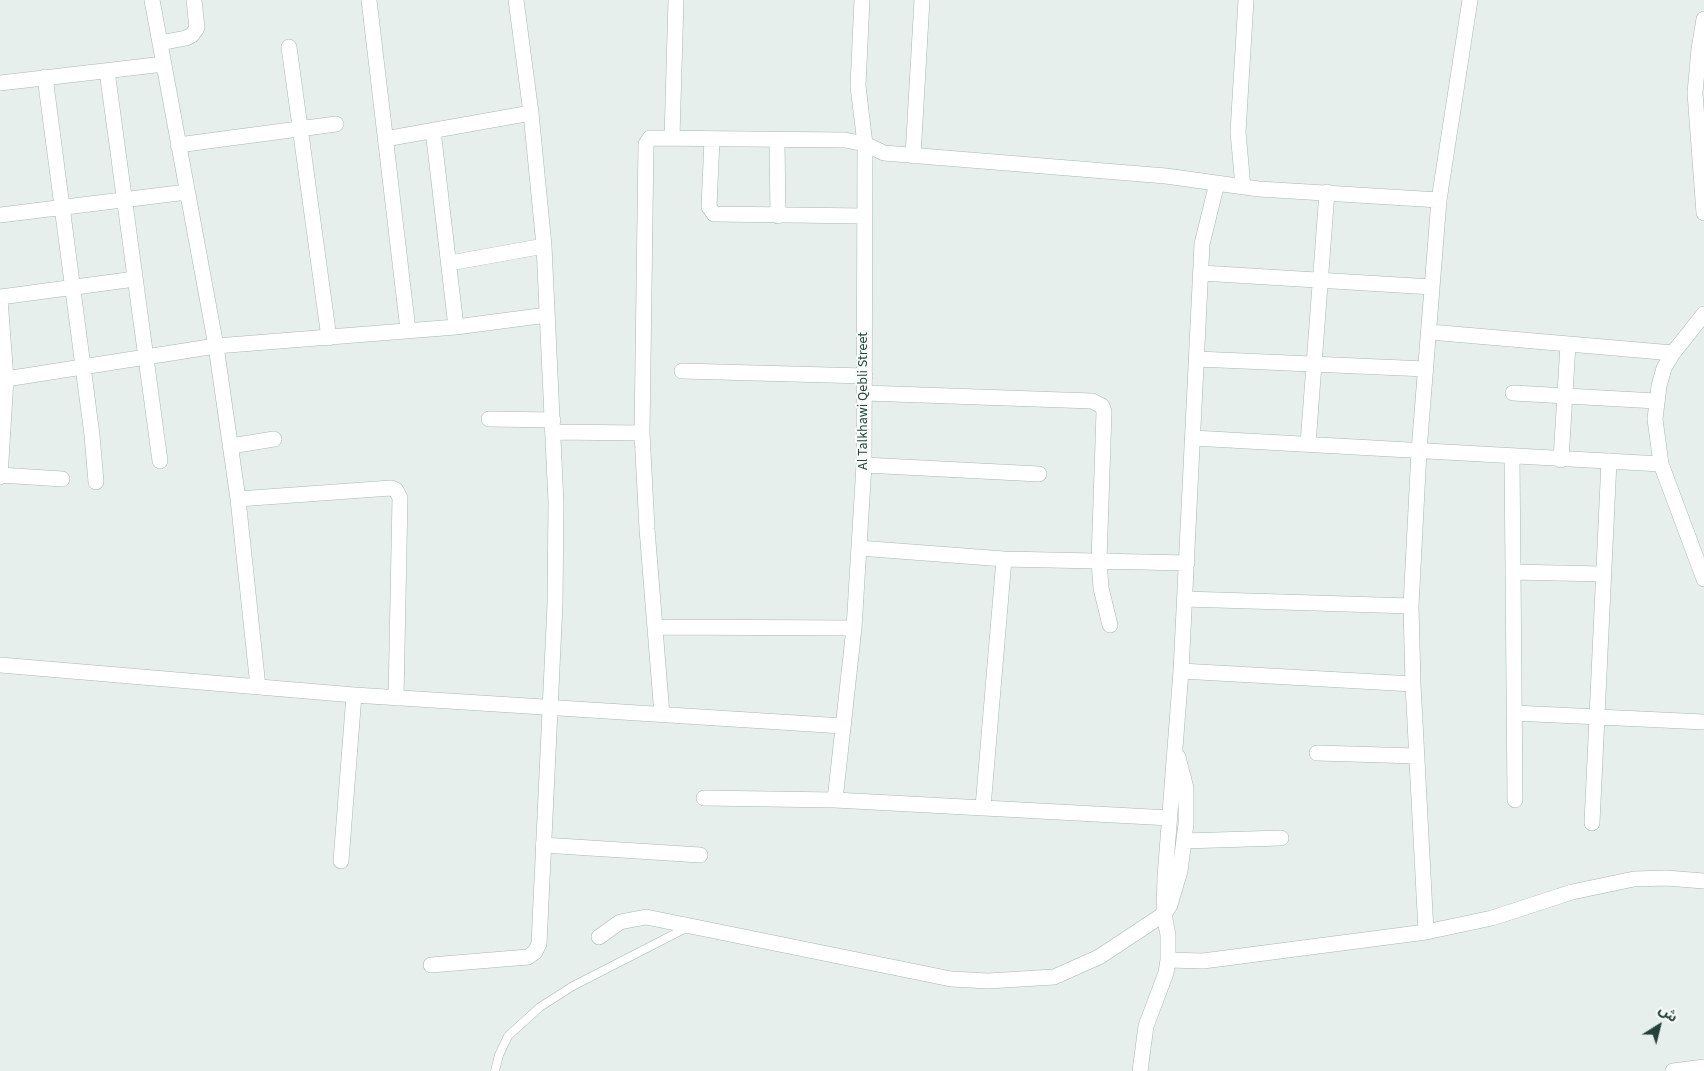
<!DOCTYPE html>
<html>
<head>
<meta charset="utf-8">
<style>
	body { margin:0 }
	#map { position:relative; width:1704px; height:1071px; overflow:hidden; background:#e6efeb; font-family:"Source Sans 3","Noto Sans Arabic",sans-serif }
	canvas { display:block }
	.north { position:absolute; left:1634px; top:1001px; width:50px; height:50px; -webkit-text-stroke:4px #f7fbf9; paint-order:stroke; rotate:36deg; font-size:14px; font-weight:700; line-height:20px; text-align:center; color:#24423a }
	.north::after { content:''; display:block; margin:auto; width:18px; height:22px; background:#24423a; clip-path:polygon(50% 0,100% 100%,50% 72%,0 100%) }
</style>
</head>
<body>
<div id="map">
<canvas width="1704" height="1071"></canvas>
<div class="north">ش</div>
</div>
<script>
const c = document.querySelector('canvas').getContext('2d');
c.lineJoin = 'round';
const poly = rows => new Path2D(rows.map(r => 'M' + r).join(''));
function strokePath(path, color, width, dash) { c.strokeStyle = color; c.lineWidth = width; c.lineCap = dash ? 'butt' : 'round'; c.setLineDash(dash || []); c.stroke(path); }
function label(font, color, halo, rows, align = 'center') {
  c.font = font + ' "Source Sans 3",sans-serif'; c.lineWidth = 4; c.setLineDash([]); c.textBaseline = 'middle'; c.strokeStyle = halo; c.fillStyle = color; for (const [text, x, y, turn = 0] of rows) {
    c.save(); c.translate(x, y); c.rotate((+turn || 0) * Math.PI / 180); c.textAlign = isNaN(turn) ? turn : align; if (halo) c.strokeText(text, 0, 0); c.fillText(text, 0, 0); c.restore();
  }
}
const service = poly([
	[495,1071,499,1055,508,1036,540,1007,573,986,688,927]
]);
const minor = poly([
	[152,0,216,346,238,499,258,687],
	[369,0,408,330],
	[1704,19,1699,49,1695,93,1704,213],
	[160,43,186,38,192,35,197,28,194,0],
	[289,47,329,338],
	[107,71,160,461],
	[45,77,92,435,96,482],
	[0,83,164,64],
	[433,130,456,327],
	[672,137,676,0],
	[385,139,531,113],
	[712,139,709,207,714,214,865,216],
	[777,140,778,216],
	[178,145,336,124],
	[913,156,922,0],
	[1243,187,1238,132,1246,0],
	[0,215,187,192],
	[450,263,544,246],
	[1201,273,1432,287],
	[0,297,135,279],
	[0,299,6,379,0,477],
	[1704,314,1673,353,1664,368,1659,386,1655,419,1661,464,1704,579],
	[1430,332,1673,353],
	[1197,359,1426,369],
	[682,371,865,376],
	[6,379,216,346,456,327,547,315],
	[865,393,1092,401,1102,406,1104,412,1099,561,1101,588,1110,625],
	[1513,393,1656,401],
	[489,419,553,420],
	[553,432,642,433],
	[1193,438,1661,464],
	[1308,444,1327,192],
	[231,446,274,439],
	[1512,456,1515,800],
	[1561,460,1568,344],
	[864,465,1039,474],
	[0,475,62,479],
	[238,499,391,488,396,490,400,498,396,698],
	[859,548,1004,559,1187,563],
	[1513,572,1603,574],
	[1185,599,1411,606],
	[655,627,854,628],
	[0,665,354,695,843,726],
	[1181,671,1413,684],
	[1514,713,1704,722],
	[662,715,647,529,642,433,646,144,650,138,845,140,865,144,884,153,1166,176,1259,189,1439,200],
	[1317,753,1417,756],
	[704,798,835,800,1170,818],
	[835,800,854,628,864,465,865,144,858,86,862,0],
	[983,807,1004,559],
	[1592,823,1609,461],
	[1184,841,1281,838],
	[543,845,700,855],
	[341,861,354,695],
	[1426,932,1413,684,1411,606,1419,451,1439,200,1470,0],
	[599,937,620,922,646,917,951,979,988,981,1054,977,1099,957,1164,914,1170,905,1180,871,1186,824,1186,788,1178,757],
	[1168,960,1203,961,1426,932,1492,918,1572,892,1634,879,1666,878,1704,881],
	[431,965,528,957,535,952,539,944,555,604,556,503,544,246,531,113,516,0],
	[1140,1071,1146,1026,1166,973,1168,960,1168,935,1164,914,1165,877,1181,671,1202,244,1217,183],
	[1673,1071,1704,1067]
]);
strokePath(service, '#a8b8b2', 9);
strokePath(minor, '#a8b8b2', 16);
strokePath(service, '#fff', 8);
strokePath(minor, '#fff', 15);
label('14px', '#24423a', '#f7fbf9', [
	["Al Talkhawi Qebli Street",864,401,-90]
]);
</script>
</body>
</html>
